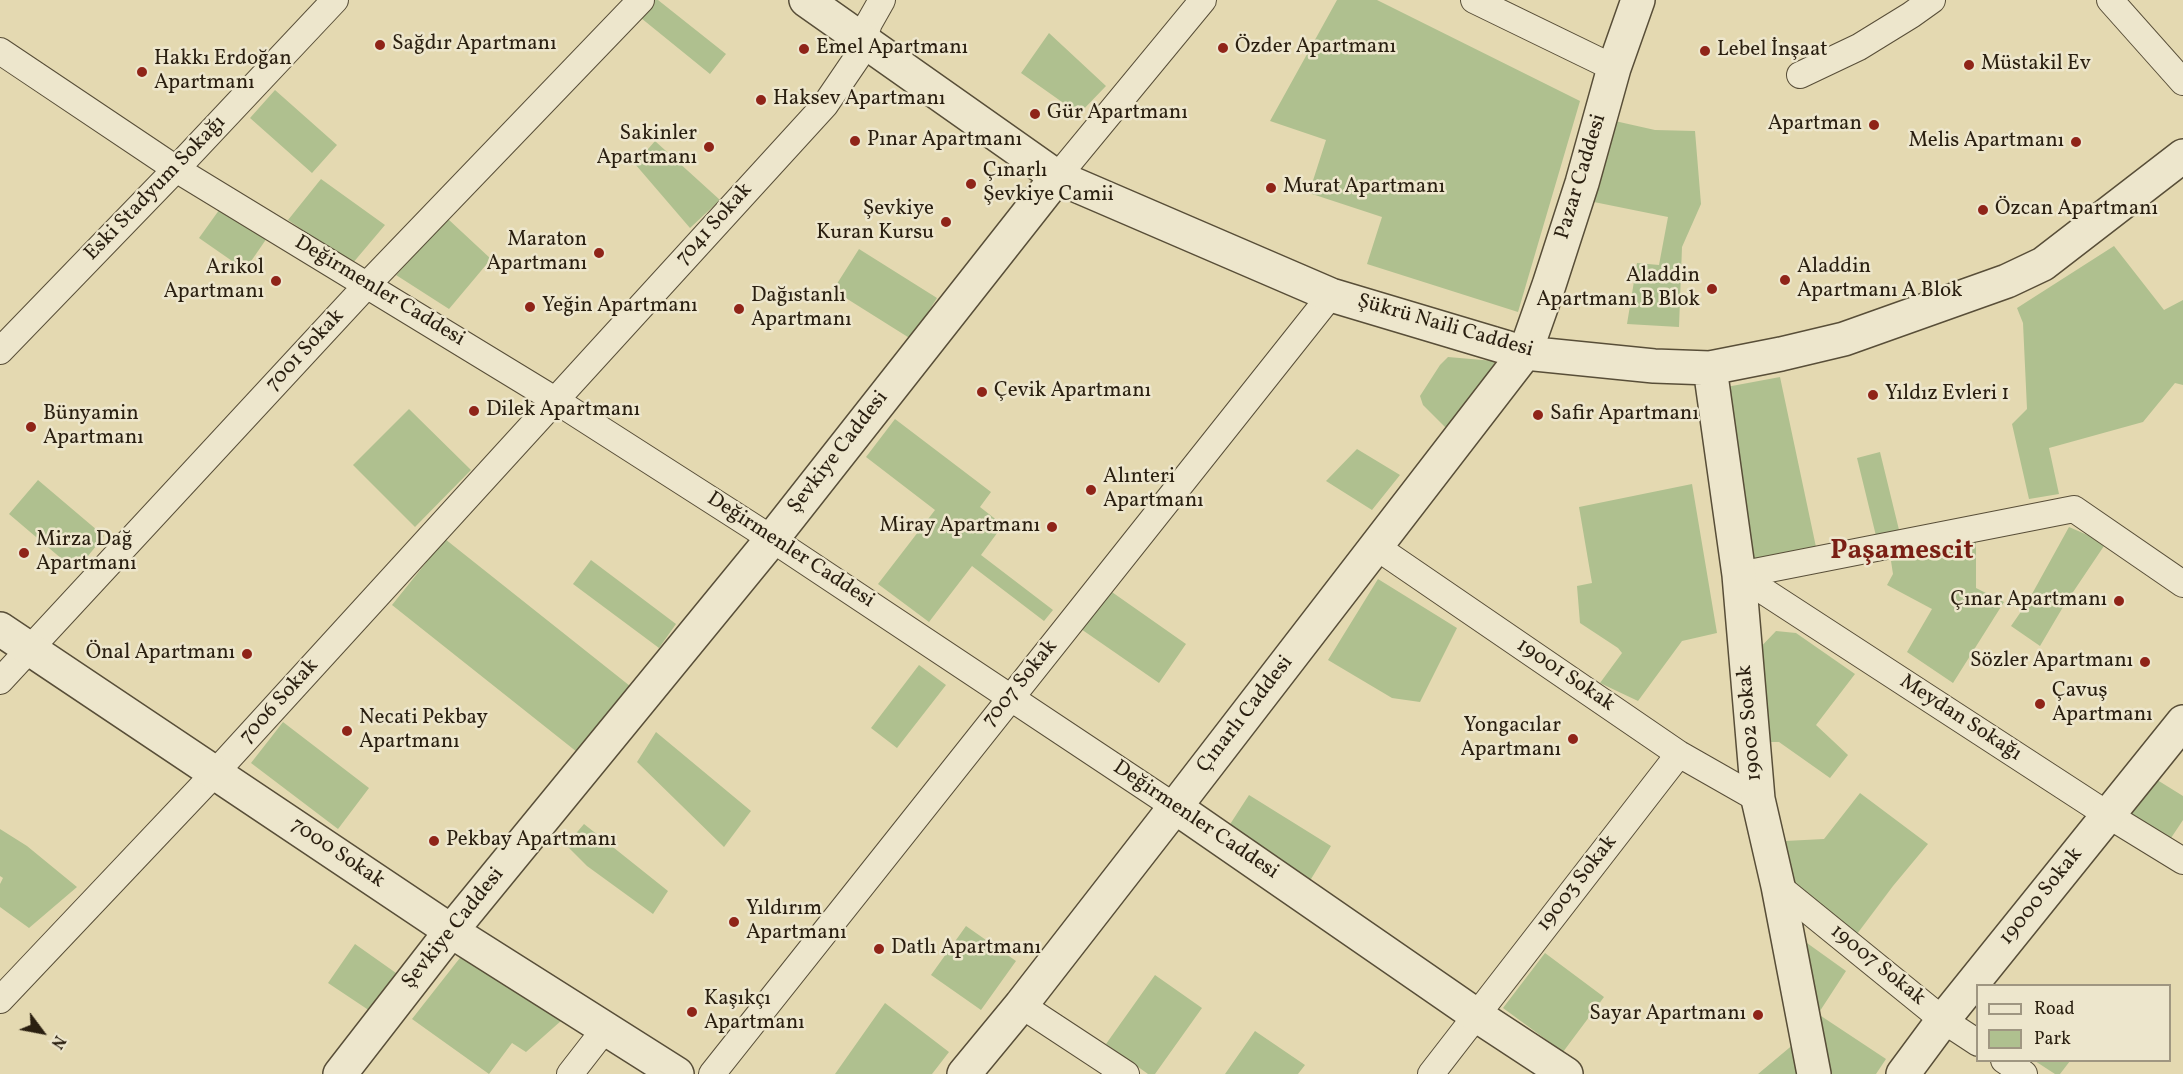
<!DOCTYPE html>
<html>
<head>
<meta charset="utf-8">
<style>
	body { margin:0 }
	#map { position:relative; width:2183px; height:1074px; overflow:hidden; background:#e4d9b1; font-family:Vollkorn,serif }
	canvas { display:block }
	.legend { position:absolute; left:1976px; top:984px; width:195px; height:78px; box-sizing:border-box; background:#ede6cc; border:2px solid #9f9681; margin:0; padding:8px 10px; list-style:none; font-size:18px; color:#2a1f10 }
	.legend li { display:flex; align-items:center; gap:12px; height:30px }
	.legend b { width:30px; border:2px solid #9f9681 }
	.north { position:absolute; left:12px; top:1002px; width:60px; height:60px; -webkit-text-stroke:4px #ede6cc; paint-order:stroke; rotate:122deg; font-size:16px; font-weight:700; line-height:24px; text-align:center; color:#2a1f10 }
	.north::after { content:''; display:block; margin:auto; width:21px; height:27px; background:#2a1f10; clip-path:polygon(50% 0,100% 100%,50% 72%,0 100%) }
</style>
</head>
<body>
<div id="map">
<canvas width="2183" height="1074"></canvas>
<ul class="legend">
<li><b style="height:8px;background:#ede6cc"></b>Road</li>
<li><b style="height:16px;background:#afc08f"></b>Park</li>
</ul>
<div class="north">N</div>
</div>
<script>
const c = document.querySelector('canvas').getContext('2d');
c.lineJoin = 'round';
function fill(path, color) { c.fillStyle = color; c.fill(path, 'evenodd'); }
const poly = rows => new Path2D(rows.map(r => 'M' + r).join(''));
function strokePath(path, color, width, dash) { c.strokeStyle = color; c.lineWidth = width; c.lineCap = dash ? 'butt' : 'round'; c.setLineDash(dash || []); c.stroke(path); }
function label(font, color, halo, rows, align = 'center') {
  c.font = font + ' Vollkorn,serif'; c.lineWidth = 5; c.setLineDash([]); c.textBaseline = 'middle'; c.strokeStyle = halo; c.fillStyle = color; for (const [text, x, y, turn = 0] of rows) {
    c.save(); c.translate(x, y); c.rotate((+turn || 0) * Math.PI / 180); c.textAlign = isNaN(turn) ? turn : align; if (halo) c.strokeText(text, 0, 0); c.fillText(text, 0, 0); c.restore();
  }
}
fill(poly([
	[655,0,658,0,726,54,710,74,641,18],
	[1337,0,1377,0,1580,101,1518,312,1367,264,1382,217,1309,193,1326,140,1270,121],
	[1049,33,1106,86,1079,114,1021,73],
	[275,90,337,145,312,173,250,118],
	[1606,119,1655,130,1695,131,1701,204,1682,247,1679,327,1627,324,1637,263,1659,265,1668,217,1584,200],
	[655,141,720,200,690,228,635,164],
	[321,179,385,225,352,264,288,220],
	[222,206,267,238,245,270,199,238],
	[448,219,491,259,449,309,396,275],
	[2114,246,2164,310,2183,300,2183,385,2175,383,2143,422,2049,448,2059,494,2029,499,2012,424,2027,409,2023,323,2017,308],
	[859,249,937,298,911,339,833,290],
	[1448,357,1494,361,1495,366,1448,430,1423,405,1420,396,1440,365],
	[1780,377,1816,547,1745,565,1721,388],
	[409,409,471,470,415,527,353,465],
	[895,419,991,492,980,507,1003,525,981,555,1053,610,1044,621,972,566,929,622,878,584,935,510,866,457],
	[1357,449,1400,475,1372,510,1326,481],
	[1880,452,1900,534,1877,540,1857,458],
	[38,480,104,536,76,571,9,514],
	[1692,484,1717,633,1682,641,1638,701,1600,683,1622,653,1618,648,1580,623,1577,586,1592,583,1579,507],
	[2069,527,2106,543,2063,607,2040,646,2011,626,2027,603],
	[1976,537,1976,588,2004,602,1953,683,1907,652,1932,609,1887,585,1893,574,1891,561],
	[445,539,630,686,577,752,392,605],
	[591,560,676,624,659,648,573,584],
	[1378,579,1457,628,1420,702,1392,698,1328,660],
	[1109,590,1186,644,1159,683,1081,629],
	[1776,631,1796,633,1855,674,1816,725,1848,755,1830,778,1779,742,1768,742,1753,655],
	[919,665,946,685,897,748,871,728],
	[283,722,369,788,338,829,251,763],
	[656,732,751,811,724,847,637,762],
	[2154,778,2183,796,2183,820,2169,841,2130,816],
	[1860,793,1928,844,1893,886,1857,934,1792,885,1785,841,1824,839],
	[1249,795,1331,846,1308,884,1225,832],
	[584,824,668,891,653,914,587,866,566,845],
	[0,829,27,846,77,887,29,928,0,907,0,884,3,878,0,876],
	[966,926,1016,961,981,1010,931,975],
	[1800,938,1846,971,1818,1014,1886,1059,1876,1074,1821,1074],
	[355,944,396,973,370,1011,328,983],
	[1545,953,1604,997,1563,1052,1503,1008],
	[463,954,562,1020,526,1052,512,1043,489,1074,412,1019],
	[1155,975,1202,1008,1155,1074,1148,1074,1106,1044],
	[885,1003,949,1052,932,1074,835,1074],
	[1255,1031,1305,1065,1298,1074,1225,1074],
	[1795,1043,1802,1074,1758,1074],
	[2035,1061,2070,1061,2060,1074,2055,1074]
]), '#afc08f');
const service = poly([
	[1474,0,1614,68],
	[2110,0,2183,82],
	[0,51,176,169,555,400,772,539,1175,807],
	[1800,75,1859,47,1911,15,1932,0],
	[1057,177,1203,0],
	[0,351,176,169,335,0],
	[1375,546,1679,754,1758,799],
	[1739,575,2108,815,2183,861],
	[1739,575,2074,509,2183,584],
	[0,681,367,285,641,0],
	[1778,886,1943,1020,1978,1043],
	[0,1000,215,773,825,105,857,58,869,23,882,0],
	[1021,1005,1126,1074],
	[2004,1060,2024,1074],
	[570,1074,605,1029],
	[712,1074,1331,295],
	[1431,1074,1679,754]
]);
const minor = poly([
	[806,0,1057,177,1331,295,1525,353,1654,366,1710,368,1781,354,1844,339,2007,281,2043,264,2183,156],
	[1710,368,1739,575,1758,799,1778,886,1814,1074],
	[0,629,451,931,677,1074],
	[1175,807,1476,1015,1566,1074],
	[340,1074,451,931,772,539,1057,177],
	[964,1074,1021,1005,1175,807,1525,353,1549,285,1582,183,1614,68,1638,0],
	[1903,1074,1943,1020,2183,722]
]);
strokePath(service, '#584e38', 28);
strokePath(minor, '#584e38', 36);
strokePath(service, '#ede6cc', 26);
strokePath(minor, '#ede6cc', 33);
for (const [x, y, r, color] of [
	[380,45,6,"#8f2418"],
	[1223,48,6,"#8f2418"],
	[804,49,6,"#8f2418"],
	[1705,51,6,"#8f2418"],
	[1969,65,6,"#8f2418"],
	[142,72,6,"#8f2418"],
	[761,100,6,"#8f2418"],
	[1035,114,6,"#8f2418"],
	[1874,125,6,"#8f2418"],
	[855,141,6,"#8f2418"],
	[2076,142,6,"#8f2418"],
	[709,147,6,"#8f2418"],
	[971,184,6,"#8f2418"],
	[1271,188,6,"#8f2418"],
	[1983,210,6,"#8f2418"],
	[946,222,6,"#8f2418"],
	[599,253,6,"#8f2418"],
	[1785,280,6,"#8f2418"],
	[276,281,6,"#8f2418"],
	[1712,289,6,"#8f2418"],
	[530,307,6,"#8f2418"],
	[739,309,6,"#8f2418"],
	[982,392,6,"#8f2418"],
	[1873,395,6,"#8f2418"],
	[474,411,6,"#8f2418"],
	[1538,415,6,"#8f2418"],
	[31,427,6,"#8f2418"],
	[1091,490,6,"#8f2418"],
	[1052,527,6,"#8f2418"],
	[24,553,6,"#8f2418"],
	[2119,601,6,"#8f2418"],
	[247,654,6,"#8f2418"],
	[2145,662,6,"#8f2418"],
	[2040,704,6,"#8f2418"],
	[347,731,6,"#8f2418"],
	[1573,739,6,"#8f2418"],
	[434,841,6,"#8f2418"],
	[734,922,6,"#8f2418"],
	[879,949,6,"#8f2418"],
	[692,1012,6,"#8f2418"],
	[1758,1015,6,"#8f2418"]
]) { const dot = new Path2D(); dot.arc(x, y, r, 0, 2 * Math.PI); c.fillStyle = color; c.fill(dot); strokePath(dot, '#ede6cc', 2); }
label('21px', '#2a1f10', '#ede6cc', [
	["Sağdır Apartmanı",392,45],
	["Özder Apartmanı",1235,48],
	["Emel Apartmanı",816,49],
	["Lebel İnşaat",1717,51],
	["Hakkı Erdoğan",154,60],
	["Apartmanı",154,84],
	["Müstakil Ev",1981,65],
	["Haksev Apartmanı",773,100],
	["Gür Apartmanı",1047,114],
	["Apartman",1862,125,"right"],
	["Sakinler",697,135,"right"],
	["Apartmanı",697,159,"right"],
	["Pınar Apartmanı",867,141],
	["Melis Apartmanı",2064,142,"right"],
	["Çınarlı",983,172],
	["Şevkiye Camii",983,196],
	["Murat Apartmanı",1283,188],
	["Şevkiye",934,210,"right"],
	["Kuran Kursu",934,234,"right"],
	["Özcan Apartmanı",1995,210],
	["Maraton",587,241,"right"],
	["Apartmanı",587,265,"right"],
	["Aladdin",1797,268],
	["Apartmanı A Blok",1797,292],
	["Arıkol",264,269,"right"],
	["Apartmanı",264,293,"right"],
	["Aladdin",1700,277,"right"],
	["Apartmanı B Blok",1700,301,"right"],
	["Dağıstanlı",751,297],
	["Apartmanı",751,321],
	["Yeğin Apartmanı",542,307],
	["Çevik Apartmanı",994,392],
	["Yıldız Evleri 1",1885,395],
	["Dilek Apartmanı",486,411],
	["Bünyamin",43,415],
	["Apartmanı",43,439],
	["Safir Apartmanı",1550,415],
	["Alınteri",1103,478],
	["Apartmanı",1103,502],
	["Miray Apartmanı",1040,527,"right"],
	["Mirza Dağ",36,541],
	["Apartmanı",36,565],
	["Çınar Apartmanı",2107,601,"right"],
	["Önal Apartmanı",235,654,"right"],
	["Sözler Apartmanı",2133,662,"right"],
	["Çavuş",2052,692],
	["Apartmanı",2052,716],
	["Necati Pekbay",359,719],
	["Apartmanı",359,743],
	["Yongacılar",1561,727,"right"],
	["Apartmanı",1561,751,"right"],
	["Pekbay Apartmanı",446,841],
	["Yıldırım",746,910],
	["Apartmanı",746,934],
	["Datlı Apartmanı",891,949],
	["Kaşıkçı",704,1000],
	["Apartmanı",704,1024],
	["Sayar Apartmanı",1746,1015,"right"]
], 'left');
label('21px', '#2a1f10', '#ede6cc', [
	["Pazar Caddesi",1582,177,-73],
	["Eski Stadyum Sokağı",156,189,-46],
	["7041 Sokak",715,225,-48],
	["Değirmenler Caddesi",379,292,31],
	["Şükrü Naili Caddesi",1445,327,16],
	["7001 Sokak",306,351,-47],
	["Şevkiye Caddesi",839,453,-52],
	["Değirmenler Caddesi",790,551,33],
	["19001 Sokak",1565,676,34],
	["7007 Sokak",1021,684,-51],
	["7006 Sokak",280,702,-48],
	["Çınarlı Caddesi",1246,715,-52],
	["Meydan Sokağı",1960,719,33],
	["19002 Sokak",1751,723,-95],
	["Değirmenler Caddesi",1195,821,34],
	["7000 Sokak",337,854,34],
	["19003 Sokak",1578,884,-52],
	["19000 Sokak",2042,897,-51],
	["Şevkiye Caddesi",454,929,-51],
	["19007 Sokak",1877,966,39]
]);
label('bold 27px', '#7a1f14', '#ede6cc', [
	["Paşamescit",1902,553]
]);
</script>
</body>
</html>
